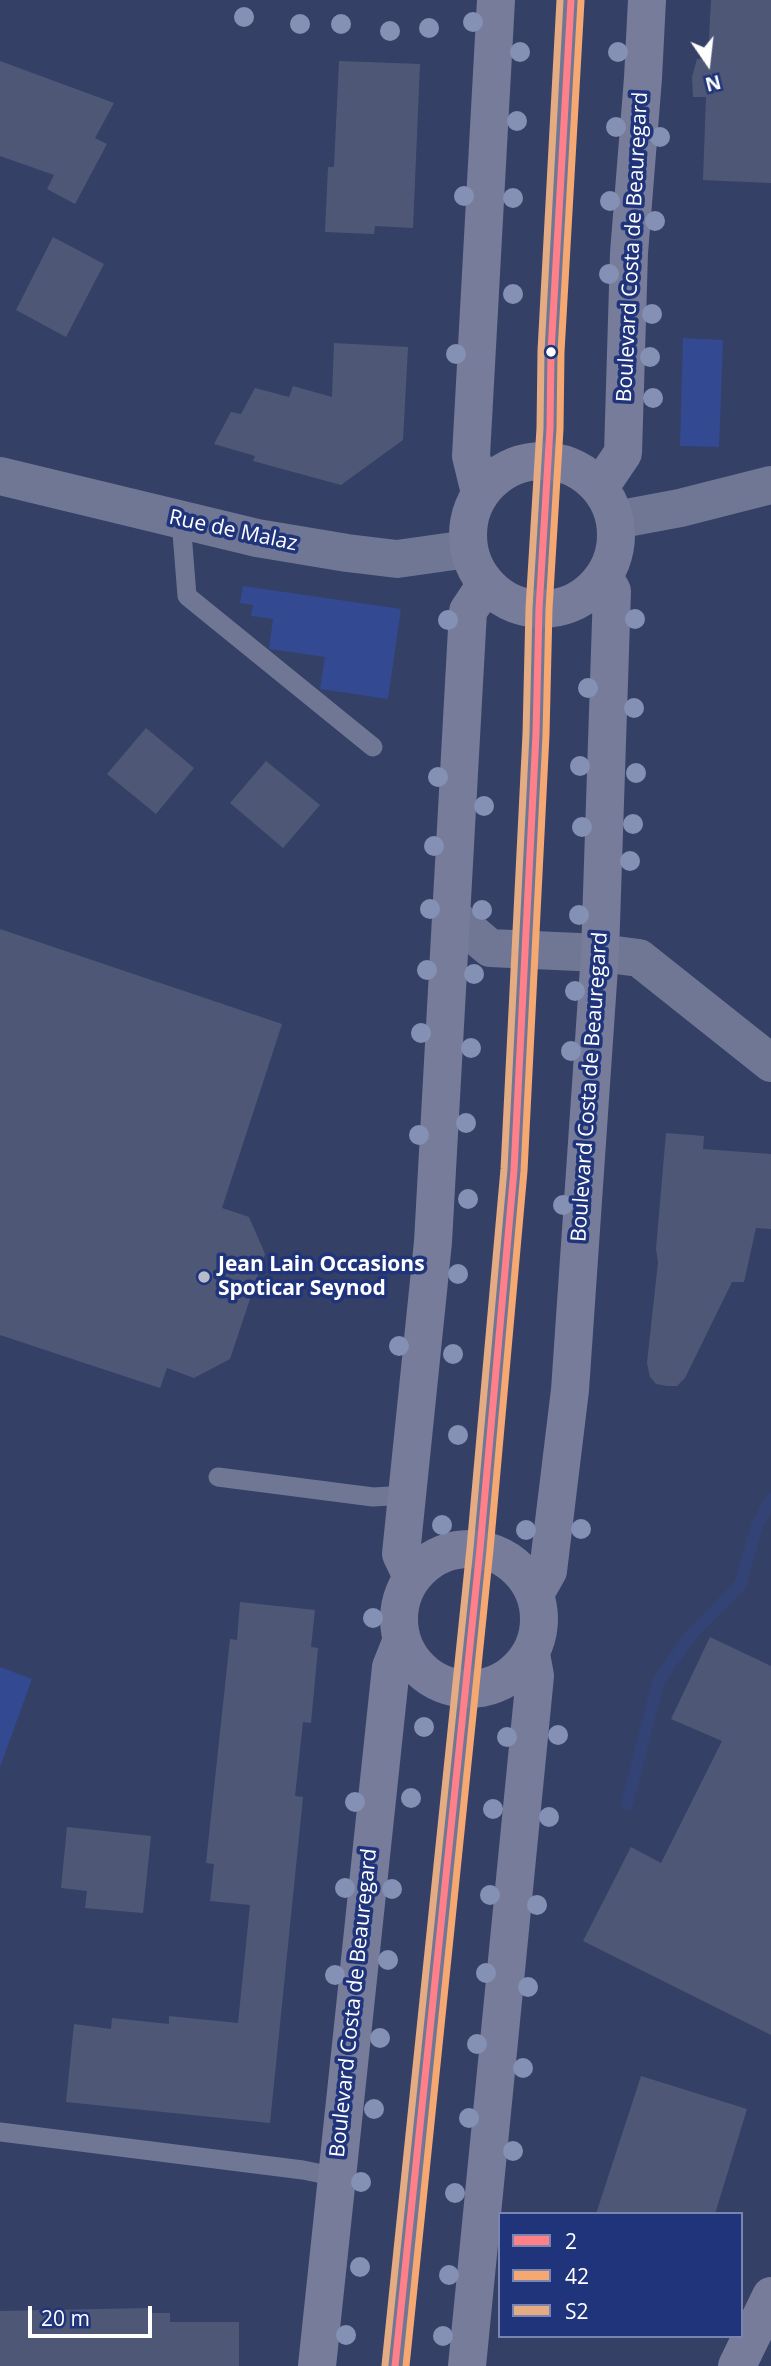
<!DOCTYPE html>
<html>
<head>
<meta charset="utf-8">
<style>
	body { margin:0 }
	#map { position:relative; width:771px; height:2366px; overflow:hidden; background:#354066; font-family:"Open Sans",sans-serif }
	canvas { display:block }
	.legend { position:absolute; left:498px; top:2212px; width:245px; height:126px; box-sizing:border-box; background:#20347b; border:2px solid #7985b0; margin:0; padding:9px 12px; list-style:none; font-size:21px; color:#fff }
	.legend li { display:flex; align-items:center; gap:14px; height:35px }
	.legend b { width:35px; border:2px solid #7985b0 }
	.north { position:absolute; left:673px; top:28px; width:70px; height:70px; -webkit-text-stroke:5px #20347b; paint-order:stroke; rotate:166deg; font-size:19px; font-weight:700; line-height:28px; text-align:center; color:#fff }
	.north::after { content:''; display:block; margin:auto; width:24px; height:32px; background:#fff; clip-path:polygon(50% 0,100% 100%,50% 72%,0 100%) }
	.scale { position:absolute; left:28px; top:2306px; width:124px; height:32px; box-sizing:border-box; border:4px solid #fff; border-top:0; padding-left:9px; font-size:21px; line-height:24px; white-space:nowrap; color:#fff; -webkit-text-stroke:5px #20347b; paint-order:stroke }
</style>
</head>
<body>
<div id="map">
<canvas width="771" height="2366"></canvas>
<ul class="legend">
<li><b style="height:9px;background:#ff8088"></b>2</li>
<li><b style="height:9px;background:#f5a871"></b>42</li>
<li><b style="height:9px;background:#e5ac83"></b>S2</li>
</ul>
<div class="north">N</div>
<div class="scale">20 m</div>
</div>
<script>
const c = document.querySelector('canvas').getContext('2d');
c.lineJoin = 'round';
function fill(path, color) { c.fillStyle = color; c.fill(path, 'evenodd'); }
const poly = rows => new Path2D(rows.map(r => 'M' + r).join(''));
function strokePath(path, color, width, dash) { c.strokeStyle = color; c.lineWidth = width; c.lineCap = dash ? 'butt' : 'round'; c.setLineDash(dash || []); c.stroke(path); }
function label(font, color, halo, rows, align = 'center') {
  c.font = font + ' "Open Sans",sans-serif'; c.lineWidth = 7; c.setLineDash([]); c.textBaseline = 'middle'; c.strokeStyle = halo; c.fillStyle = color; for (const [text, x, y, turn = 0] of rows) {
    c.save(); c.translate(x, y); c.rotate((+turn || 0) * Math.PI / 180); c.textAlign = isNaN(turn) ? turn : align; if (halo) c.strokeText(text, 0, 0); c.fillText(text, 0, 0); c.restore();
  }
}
fill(poly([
	[683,338,723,340,719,447,680,446],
	[243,586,401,609,388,699,320,689,325,657,269,649,273,619,251,616,253,605,240,603],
	[0,1667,32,1679,0,1767]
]), '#334a92');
strokePath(poly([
	[627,1804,658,1682,689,1637,740,1585,757,1526,771,1499]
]), '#344376', 12);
fill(poly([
	[711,0,771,0,771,183,703,180,706,97,693,97,692,77,697,59,708,59],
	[0,61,114,103,95,138,107,144,75,204,47,189,54,175,0,156],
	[339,61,420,64,413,228,375,226,374,234,325,232,328,167,334,167],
	[53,237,104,264,66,337,16,310],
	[334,343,408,347,403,440,341,485,253,461,255,456,214,444,231,412,241,414,255,388,289,397,293,386,332,397],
	[146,728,194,768,156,814,107,774],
	[266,761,320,805,283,848,230,803],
	[0,929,282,1024,222,1208,249,1217,265,1254,230,1359,194,1378,167,1368,160,1388,0,1335],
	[666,1133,704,1136,703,1149,771,1154,771,1229,756,1228,744,1282,732,1282,685,1378,677,1386,667,1386,656,1384,650,1377,647,1363,658,1262,656,1249],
	[240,1602,315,1610,311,1647,318,1648,311,1723,303,1722,295,1796,303,1797,270,2123,66,2102,74,2024,111,2029,112,2018,169,2024,169,2016,238,2023,250,1905,210,1901,214,1864,206,1863,230,1639,237,1640],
	[710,1637,771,1666,771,2035,583,1941,631,1847,661,1863,722,1741,671,1719],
	[67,1827,151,1836,143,1913,85,1908,87,1891,61,1888],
	[641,2076,747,2109,715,2214,596,2214],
	[150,2308,150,2313,170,2313,170,2322,239,2322,239,2366,0,2366,0,2311]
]), '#4e5876');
strokePath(poly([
	[181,520,187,596,373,747],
	[218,1477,373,1497,407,1495],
	[0,2132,303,2170,337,2177],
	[395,2366,480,1549,514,1170,536,734,539,609,550,428,551,352,571,0]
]), '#707795', 19);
strokePath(poly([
	[0,476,257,538,347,553,397,559,468,549],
	[616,520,680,508,771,485],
	[452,916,490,948,600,953,639,958,771,1063]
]), '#707795', 38);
strokePath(poly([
	'468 535a74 74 0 1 1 148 0a74 74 0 1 1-148 0Z',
	[600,487,623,453,629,253,643,78,647,0],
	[480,493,471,456,496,0],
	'399 1619a70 70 0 1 1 140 0a70 70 0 1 1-140 0Z',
	[412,1577,401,1554,433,1242,468,611,486,584],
	[535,1594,548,1571,570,1390,600,953,612,591,604,577],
	[317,2366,391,1667,401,1642],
	[467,2366,535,1676,531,1654],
	[737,2366,771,2296]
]), '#767c99', 38);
strokePath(poly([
	[395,2366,480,1549,514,1170,536,734,539,609,550,428,551,352,571,0]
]), '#ff8088', 7);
strokePath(poly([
	[406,2366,490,1550,524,1171,546,735,549,609,560,429,561,352,581,1]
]), '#f5a871', 7);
strokePath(poly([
	[385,2365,470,1548,504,1169,526,734,529,608,540,428,541,351,560,0]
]), '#e5ac83', 7);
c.fillStyle = '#8590b5';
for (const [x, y] of [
	[244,17],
	[473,22],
	[300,24],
	[341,24],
	[429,28],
	[390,31],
	[520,52],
	[618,52],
	[517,121],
	[616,127],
	[660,137],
	[464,196],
	[513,198],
	[610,201],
	[655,221],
	[609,274],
	[513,294],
	[652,314],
	[456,354],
	[650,357],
	[653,398],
	[635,619],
	[448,620],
	[588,688],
	[634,708],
	[580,766],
	[636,773],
	[438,777],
	[484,806],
	[633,824],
	[582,827],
	[434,846],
	[630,861],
	[430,909],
	[482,910],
	[579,915],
	[427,970],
	[474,974],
	[575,991],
	[421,1033],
	[471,1048],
	[571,1051],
	[466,1123],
	[419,1135],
	[468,1199],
	[563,1205],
	[458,1274],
	[399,1346],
	[453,1354],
	[458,1435],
	[442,1525],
	[581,1529],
	[526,1530],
	[373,1618],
	[424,1727],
	[558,1735],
	[507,1737],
	[411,1798],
	[355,1802],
	[493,1809],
	[549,1817],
	[345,1888],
	[392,1889],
	[490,1895],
	[537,1905],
	[388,1960],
	[486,1973],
	[335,1975],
	[528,1987],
	[380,2038],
	[477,2044],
	[523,2068],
	[374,2109],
	[469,2118],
	[513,2151],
	[361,2182],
	[455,2193],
	[360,2267],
	[449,2275],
	[346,2335],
	[443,2336]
]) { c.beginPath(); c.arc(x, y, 10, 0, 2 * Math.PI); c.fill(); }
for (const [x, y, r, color] of [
	[551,352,6,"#fff"],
	[204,1277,7,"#b8bcc9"]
]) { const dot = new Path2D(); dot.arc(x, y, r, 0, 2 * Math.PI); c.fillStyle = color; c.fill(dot); strokePath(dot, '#20347b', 2.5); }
label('21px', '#fff', '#20347b', [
	["Boulevard Costa de Beauregard",633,247,-87],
	["Rue de Malaz",233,531,12],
	["Boulevard Costa de Beauregard",590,1087,-86],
	["Boulevard Costa de Beauregard",354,2003,-84]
]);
label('bold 21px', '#fff', '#20347b', [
	["Jean Lain Occasions",218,1265],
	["Spoticar Seynod",218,1289]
], 'left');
</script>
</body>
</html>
